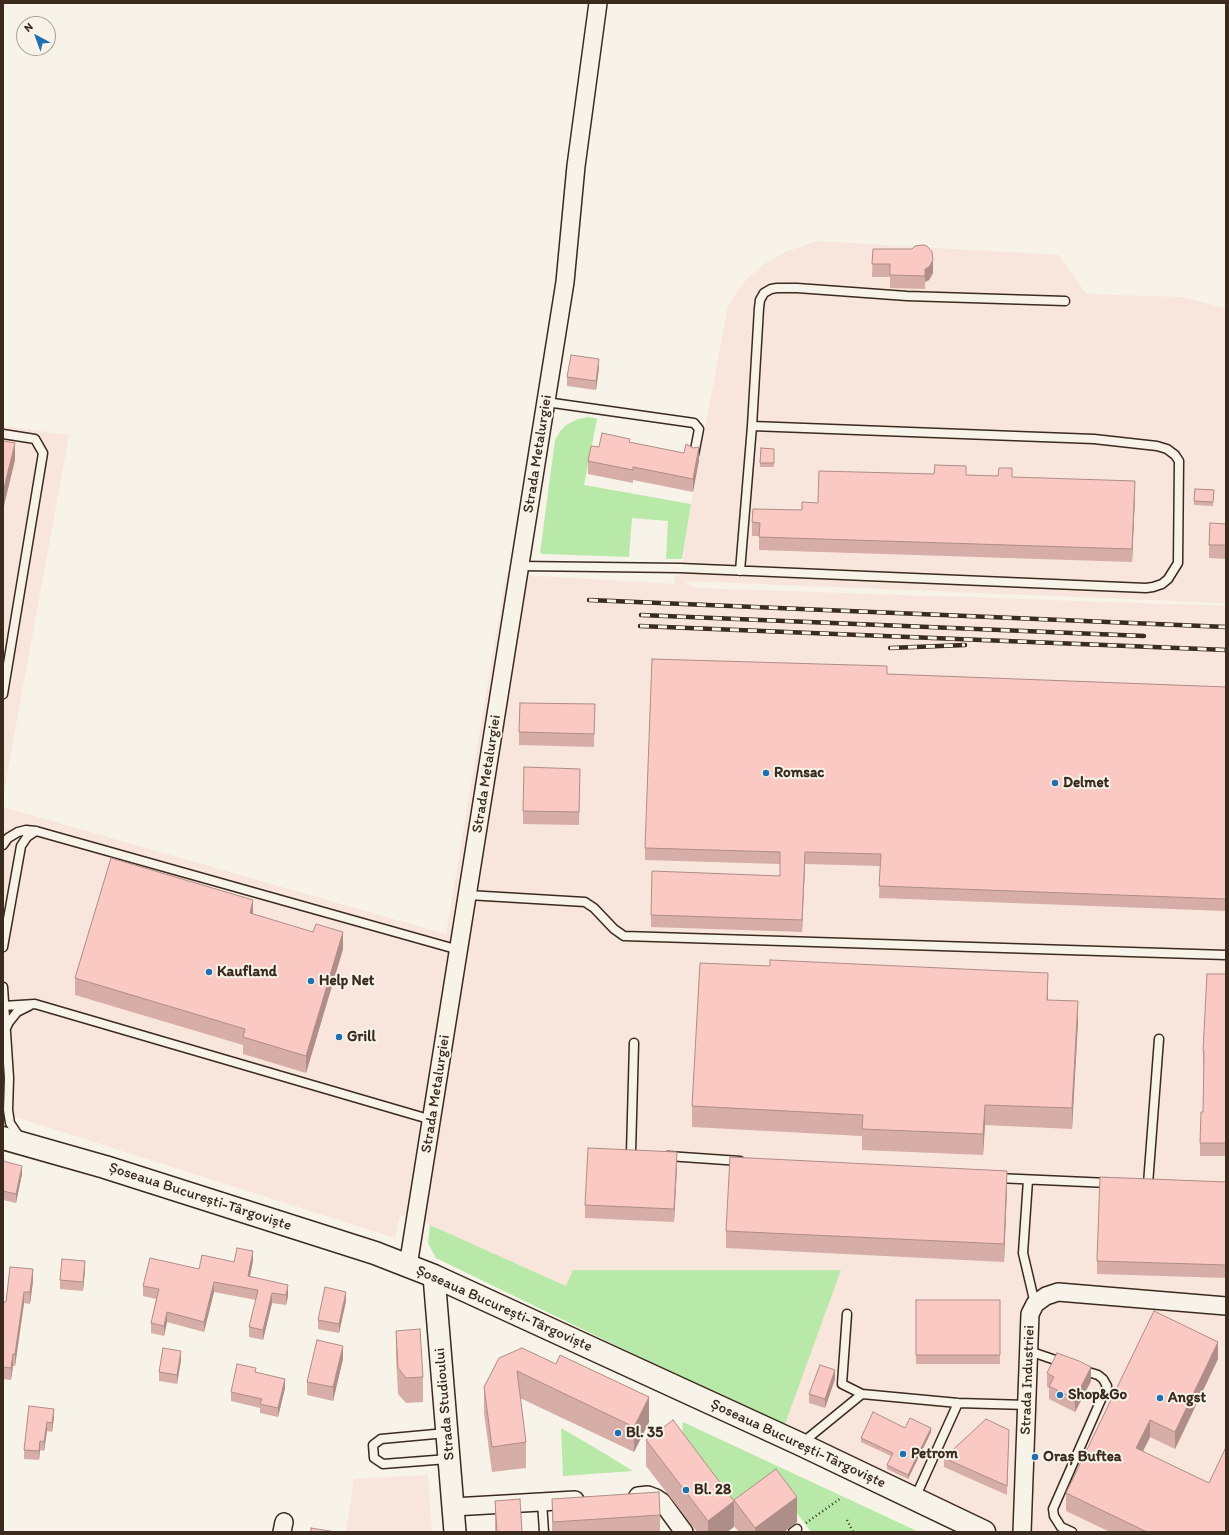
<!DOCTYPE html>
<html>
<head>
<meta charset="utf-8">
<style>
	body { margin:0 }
	#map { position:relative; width:1229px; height:1535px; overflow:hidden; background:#f7f3e8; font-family:Itim,sans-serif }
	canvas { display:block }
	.frame { position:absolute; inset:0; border:4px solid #3b2a1e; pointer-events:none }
	.north { position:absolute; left:16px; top:16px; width:40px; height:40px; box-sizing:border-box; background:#f7f3e8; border:1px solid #aca397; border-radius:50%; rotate:319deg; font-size:11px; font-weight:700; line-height:16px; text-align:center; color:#3b2a1e }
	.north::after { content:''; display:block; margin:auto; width:14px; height:18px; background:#1f6fb2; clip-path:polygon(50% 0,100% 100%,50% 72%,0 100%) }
</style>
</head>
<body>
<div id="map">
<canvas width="1229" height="1535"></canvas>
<div class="frame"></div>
<div class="north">N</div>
</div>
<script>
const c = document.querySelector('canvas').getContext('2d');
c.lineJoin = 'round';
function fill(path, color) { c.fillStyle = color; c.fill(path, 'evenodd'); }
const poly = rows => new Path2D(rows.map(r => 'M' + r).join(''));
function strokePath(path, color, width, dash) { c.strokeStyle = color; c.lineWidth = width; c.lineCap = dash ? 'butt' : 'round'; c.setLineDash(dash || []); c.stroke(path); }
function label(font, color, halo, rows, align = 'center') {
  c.font = font + ' Itim,sans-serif'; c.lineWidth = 4; c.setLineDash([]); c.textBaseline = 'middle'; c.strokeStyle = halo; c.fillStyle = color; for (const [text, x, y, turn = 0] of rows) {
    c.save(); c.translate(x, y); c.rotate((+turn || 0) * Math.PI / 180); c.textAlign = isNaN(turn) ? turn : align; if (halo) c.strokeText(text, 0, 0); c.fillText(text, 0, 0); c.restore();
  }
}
fill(poly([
	[818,241,1059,255,1086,294,1182,297,1226,308,1226,603,685,581,694,588,1226,606,1226,1532,1002,1532,784,1427,841,1270,566,1286,430,1225,400,1215,395,1238,3,1113,3,807,446,934,506,574,674,584,675,575,680,576,693,492,728,305,745,281,764,264,785,252],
	[3,426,69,435,3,797],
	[428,1475,432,1532,346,1532,354,1479]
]), '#f8e6dd');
fill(poly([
	[589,417,597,419,584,485,691,504,682,559,666,559,668,521,632,518,629,557,543,554,540,553,555,440,561,430,566,425,578,419],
	[430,1225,566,1286,573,1270,841,1270,784,1427,436,1258,428,1243],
	[683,1422,919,1532,811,1532,777,1486,741,1512,682,1435],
	[561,1428,597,1449,633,1471,563,1476]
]), '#b9e9a8');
const service = poly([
	[546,402,694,423,699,429,694,455],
	[3,434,35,439,43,453,3,694],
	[520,566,680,568,1146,588,1153,587,1162,584,1168,579,1178,563,1179,461,1175,455,1167,449,1157,446,1094,439,752,426],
	[740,571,752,426,759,308,760,300,764,293,771,289,777,288,797,288,907,296,1065,301],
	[3,845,8,838,18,832,26,830,36,831,459,950],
	[468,895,585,902,594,908,614,929,624,936,1226,955],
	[3,947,21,846,27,837,36,831],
	[3,987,9,1078,8,1110,10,1123,20,1138],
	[3,1006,35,1004,432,1120],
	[6,1028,9,1022,17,1012,29,1006],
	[631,1153,634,1043],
	[668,1156,740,1161],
	[997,1178,1109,1183],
	[1028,1180,1023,1253,1035,1304],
	[1148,1184,1159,1039],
	[847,1314,842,1384,862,1394],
	[1029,1351,1064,1363],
	[446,1433,381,1439,373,1445,374,1458,383,1464,448,1459],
	[802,1443,862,1394,958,1403,1027,1405],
	[915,1498,958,1403],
	[542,1502,544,1532],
	[793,1532,797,1529],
	[1072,1532,1061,1527,1054,1516,1053,1509,1107,1386,1103,1379,1098,1375,1082,1370]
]);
const minor = poly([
	[408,1266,565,282,576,166,598,3],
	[638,1496,648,1495,656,1498,662,1502,684,1532],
	[453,1507,575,1500],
	[282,1532,284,1522],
	[1022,1532,1030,1314,1035,1304,1046,1296,1058,1292,1226,1306]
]);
const tertiary = poly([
	[434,1276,455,1532]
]);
const primary = poly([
	[3,1138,105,1167,375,1253,434,1276,800,1444,984,1532]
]);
strokePath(service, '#3b2a1e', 11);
strokePath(minor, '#3b2a1e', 20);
strokePath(tertiary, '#3b2a1e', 24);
strokePath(primary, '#3b2a1e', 25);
strokePath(poly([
	[847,1520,853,1532],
	[806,1523,841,1498]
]), '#3b2a1e', 2.5, [1, 3]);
strokePath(service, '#f7f3e8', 8);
strokePath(minor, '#f7f3e8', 17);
strokePath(tertiary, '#f7f3e8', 21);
strokePath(primary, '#f7f3e8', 22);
const rail = poly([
	[589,600,1226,627],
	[641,615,1144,636],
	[640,626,1226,650],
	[890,648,965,645]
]);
strokePath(rail, '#3b2a1e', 4.5);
strokePath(rail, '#f7f3e8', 3, [9]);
fill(poly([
	[873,249,933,273,929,280,925,282,925,289,890,288,890,277,872,277],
	[599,368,596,390,567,386,567,377],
	[630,442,699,460,693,492,633,480,633,483,588,474,588,461,599,447],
	[761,448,774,449,774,467,760,467],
	[966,475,1012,477,1135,495,1132,562,759,550,759,536,752,536,752,522,802,510,818,503],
	[1195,489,1214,490,1213,506,1194,505],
	[1226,524,1226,559,1209,558,1209,545],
	[887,674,1226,687,1226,911,879,898,880,866,805,864,802,932,651,927,651,915,780,876,780,864,645,860,645,848],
	[595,704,594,747,519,745,519,732],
	[580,782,579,825,523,824,523,811],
	[253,914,313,932,343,949,306,1073,243,1054,243,1045,75,995,75,978],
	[1226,974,1226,1156,1200,1156,1200,1143,1203,1112,1204,1064,1203,1064,1203,1051],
	[1048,994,1048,1000,1078,1022,1072,1129,985,1125,983,1155,862,1150,862,1136,692,1127,692,1106],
	[3,1161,22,1174,16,1203,3,1200],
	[677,1166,674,1222,585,1218,585,1205],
	[1226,1182,1226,1278,1097,1274,1097,1261],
	[1007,1188,1004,1262,726,1248,726,1231],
	[253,1261,250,1276,288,1296,286,1305,272,1303,263,1340,249,1337,249,1327,256,1300,214,1292,204,1332,167,1322,164,1336,151,1333,151,1323,156,1299,143,1296,143,1286,234,1262],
	[85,1270,83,1291,60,1289,60,1280],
	[33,1281,30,1304,24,1303,15,1366,13,1366,11,1380,3,1379,3,1304],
	[916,1300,1000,1300,1000,1364,916,1364],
	[346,1301,339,1333,318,1329,318,1320],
	[396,1331,423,1377,423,1402,406,1403,398,1394,396,1356],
	[499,1358,649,1422,634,1452,520,1398,526,1442,526,1468,492,1472,484,1413,484,1387],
	[343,1359,333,1401,307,1395,307,1382],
	[1218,1359,1175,1449,1150,1437,1143,1451,1226,1532,1110,1532,1066,1511,1066,1493],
	[181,1360,177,1384,159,1381,159,1372],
	[256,1372,285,1388,278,1417,260,1413,260,1408,231,1401,231,1392],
	[1047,1373,1091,1381,1075,1412,1049,1399,1049,1388,1047,1387],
	[835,1379,825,1408,809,1403,809,1394],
	[29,1406,54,1417,52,1432,47,1431,44,1451,40,1450,39,1460,24,1459,24,1450],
	[905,1428,931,1432,908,1479,887,1469,887,1465,891,1456,861,1442,861,1438],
	[1009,1430,1007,1495,944,1467,944,1458],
	[646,1440,734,1527,727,1532,697,1532,646,1466],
	[552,1499,660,1515,660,1532,552,1532],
	[734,1500,797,1522,784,1532,739,1532,734,1526],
	[495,1501,522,1532,495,1532]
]), '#d7ada8');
fill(poly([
	[933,260,933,273,929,280,925,282,925,289,925,269],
	[599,359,599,368,596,390,596,381],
	[15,443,15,460,3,510,3,492],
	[699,447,699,460,693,492,693,479],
	[1135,481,1135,495,1132,562,1132,549],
	[805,852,805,864,802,932,802,920],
	[253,900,253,918,250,913],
	[343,932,343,949,306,1073,306,1056],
	[1048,973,1048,994,1047,1021,1047,1000],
	[1078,1001,1078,1022,1072,1129,1072,1108],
	[985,1105,985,1125,983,1155,983,1134],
	[677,1152,677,1166,674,1222,674,1209],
	[22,1166,22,1174,16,1203,16,1194],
	[1007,1171,1007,1188,1004,1262,1004,1244],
	[253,1251,253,1261,248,1286,248,1276],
	[85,1261,85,1270,83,1291,83,1282],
	[33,1269,33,1281,30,1304,30,1292],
	[214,1282,214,1292,204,1332,204,1322],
	[288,1285,288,1296,286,1305,286,1295],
	[24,1292,24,1303,15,1366,15,1354],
	[346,1292,346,1301,339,1333,339,1324],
	[272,1293,272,1303,263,1340,263,1330],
	[167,1312,167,1322,164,1336,164,1326],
	[1218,1342,1218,1359,1175,1449,1175,1432],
	[343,1346,343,1359,333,1401,333,1387],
	[181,1351,181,1360,177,1384,177,1375],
	[13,1354,13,1366,11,1380,11,1368],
	[1091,1367,1091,1381,1075,1412,1075,1399],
	[835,1370,835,1379,825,1408,825,1399],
	[285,1379,285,1388,278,1417,278,1408],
	[649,1397,649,1422,634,1452,634,1427],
	[54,1409,54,1417,52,1432,52,1423],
	[1150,1420,1150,1437,1136,1465,1136,1448],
	[47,1422,47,1431,44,1451,44,1442],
	[931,1428,931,1432,908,1479,908,1475],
	[40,1441,40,1450,39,1460,39,1451],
	[797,1497,797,1522,784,1532,755,1532,755,1528],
	[734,1501,734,1527,727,1532,708,1532,708,1521]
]), '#af8d88');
const building = poly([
	[923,245,927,246,932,252,933,260,929,267,925,269,925,276,890,275,890,264,872,264,873,249,912,249,915,246,923,245],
	[571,355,599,359,596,381,567,377,571,355],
	[602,433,630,439,629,442,684,453,686,444,693,448,699,447,693,479,633,467,633,470,588,461,591,446,599,447,602,433],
	[3,441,15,443,3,492,3,441],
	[761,448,774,449,774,463,760,463,761,448],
	[935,465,966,466,966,475,998,476,999,468,1012,468,1012,477,1135,481,1132,549,759,537,760,523,752,522,753,509,802,510,802,502,818,503,819,471,934,474,935,465],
	[1195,489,1214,490,1213,502,1194,501,1195,489],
	[1210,523,1226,524,1226,545,1209,545,1210,523],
	[652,659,887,666,887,674,1226,687,1226,899,879,886,881,854,805,852,802,920,651,915,652,871,780,876,780,852,645,848,652,659],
	[520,703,595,704,594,734,519,732,520,703],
	[524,767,580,769,579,812,523,811,524,767],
	[111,858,253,900,250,913,313,932,316,924,343,932,306,1056,243,1037,245,1029,75,978,111,858],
	[770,960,1048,973,1047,1000,1078,1001,1072,1108,985,1105,983,1134,862,1129,863,1115,692,1106,700,963,770,966,770,960],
	[1207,974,1226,974,1226,1143,1200,1143,1201,1112,1203,1112,1204,1051,1203,1051,1207,974],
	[588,1148,677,1152,674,1209,585,1205,588,1148],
	[730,1157,1007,1171,1004,1244,726,1231,730,1157],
	[3,1161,22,1166,16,1194,3,1191,3,1161],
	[1100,1177,1226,1182,1226,1265,1097,1261,1100,1177],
	[237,1248,253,1251,248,1276,288,1285,286,1295,272,1293,263,1330,249,1327,258,1290,214,1282,204,1322,167,1312,164,1326,151,1323,159,1289,143,1286,150,1258,199,1269,202,1255,234,1262,237,1248],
	[62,1259,85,1261,83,1282,60,1280,62,1259],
	[10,1267,33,1269,30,1292,24,1292,15,1354,13,1354,11,1368,3,1367,3,1302,6,1302,10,1267],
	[325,1287,346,1292,339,1324,318,1320,325,1287],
	[916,1300,1000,1300,1000,1355,916,1355,916,1300],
	[1154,1311,1218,1342,1175,1432,1150,1420,1136,1448,1209,1483,1226,1447,1226,1532,1147,1532,1066,1493,1154,1311],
	[420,1329,423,1377,406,1378,398,1368,396,1331,420,1329],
	[317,1340,343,1346,333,1387,307,1382,317,1340],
	[163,1348,181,1351,177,1375,159,1372,163,1348],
	[522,1348,556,1364,560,1355,649,1397,634,1427,517,1371,526,1442,492,1447,484,1387,499,1358,522,1348],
	[1057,1353,1079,1361,1091,1367,1075,1399,1049,1386,1054,1377,1047,1373,1057,1353],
	[237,1364,256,1368,255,1372,285,1379,278,1408,260,1404,262,1399,231,1392,237,1364],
	[820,1365,835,1370,825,1399,809,1394,820,1365],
	[29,1406,54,1409,52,1423,47,1422,44,1442,40,1441,39,1451,24,1450,29,1406],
	[873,1412,905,1428,910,1418,931,1428,908,1475,887,1465,893,1453,861,1438,873,1412],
	[986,1419,1009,1430,1007,1486,944,1458,986,1419],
	[673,1420,734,1501,708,1521,646,1440,673,1420],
	[776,1469,797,1497,755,1528,734,1500,776,1469],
	[659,1492,660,1515,553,1522,552,1499,659,1492],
	[520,1499,522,1532,497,1532,495,1501,520,1499],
	[311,1528,336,1532,311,1532,311,1528]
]);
fill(building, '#fac9c3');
strokePath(building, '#af8d88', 1);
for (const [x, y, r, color] of [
	[766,773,4,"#1f6fb2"],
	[1055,783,4,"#1f6fb2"],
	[209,972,4,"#1f6fb2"],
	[311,981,4,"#1f6fb2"],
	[339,1037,4,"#1f6fb2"],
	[1060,1395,4,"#1f6fb2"],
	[1160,1398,4,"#1f6fb2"],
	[618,1433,4,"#1f6fb2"],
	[903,1454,4,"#1f6fb2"],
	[1035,1457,4,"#1f6fb2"],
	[686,1490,4,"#1f6fb2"]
]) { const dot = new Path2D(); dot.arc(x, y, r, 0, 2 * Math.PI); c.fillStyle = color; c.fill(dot); strokePath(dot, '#f7f3e8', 1.5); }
label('15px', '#3b2a1e', '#f7f3e8', [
	["Strada Metalurgiei",538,454,-81],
	["Strada Metalurgiei",487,774,-81],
	["Strada Metalurgiei",436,1094,-81],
	["Șoseaua București-Târgoviște",200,1197,18],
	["Șoseaua București-Târgoviște",504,1309,24],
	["Strada Industriei",1028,1380,-88],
	["Strada Studioului",445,1404,-95],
	["Șoseaua București-Târgoviște",798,1444,25]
]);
label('bold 15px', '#3b2a1e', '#f7f3e8', [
	["Romsac",774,773],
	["Delmet",1063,783],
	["Kaufland",217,972],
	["Help Net",319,981],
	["Grill",347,1037],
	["Shop&Go",1068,1395],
	["Angst",1168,1398],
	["Bl. 35",626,1433],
	["Petrom",911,1454],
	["Oraș Buftea",1043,1457],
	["Bl. 28",694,1490]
], 'left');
</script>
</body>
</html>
